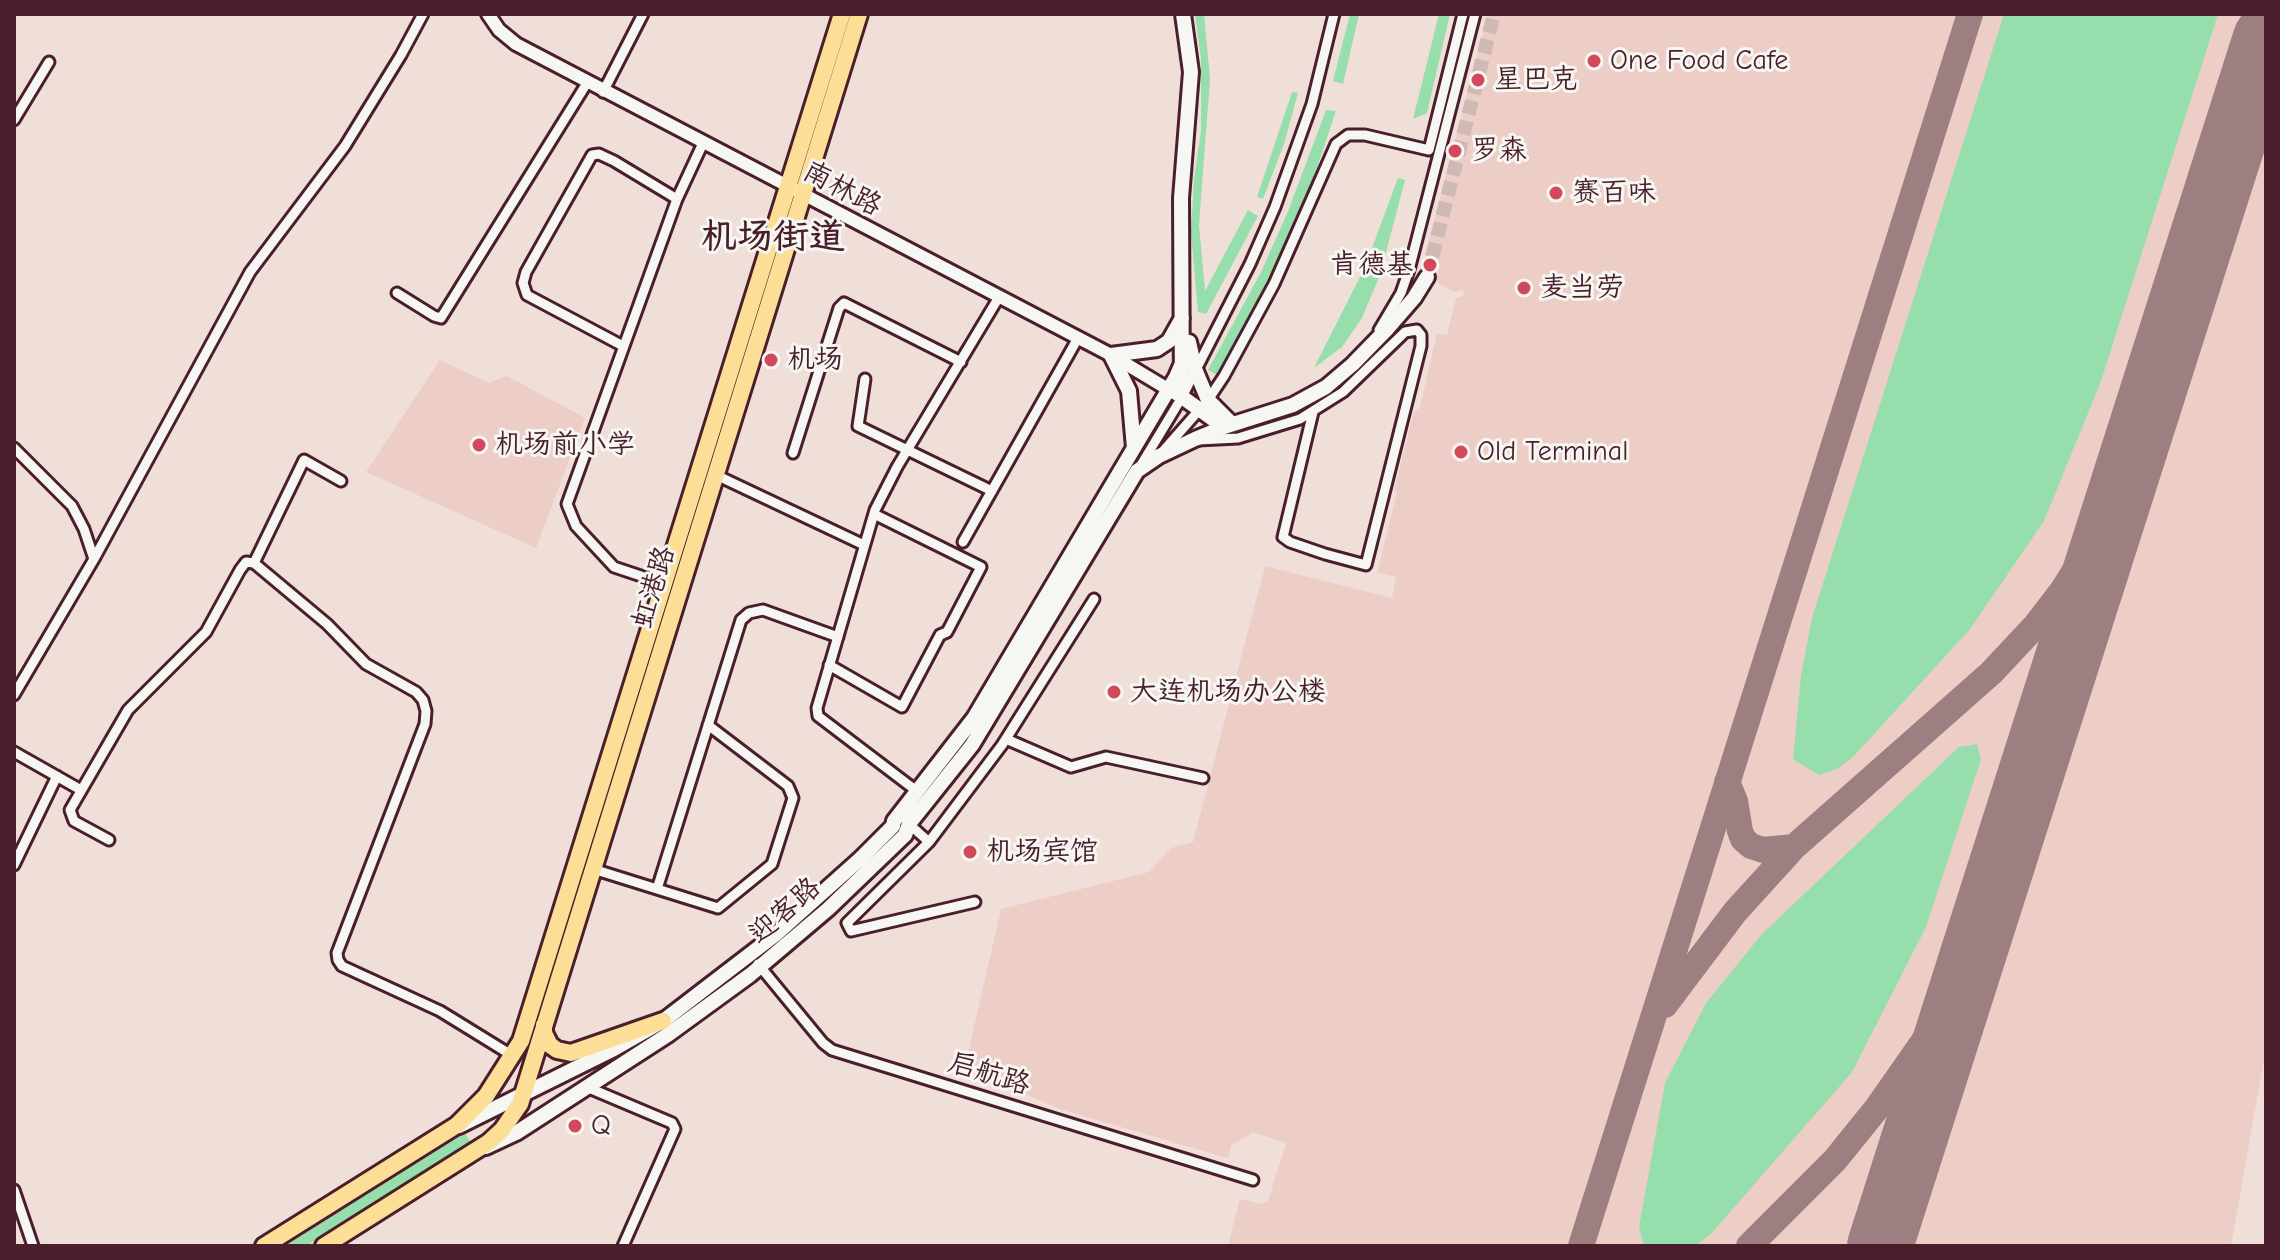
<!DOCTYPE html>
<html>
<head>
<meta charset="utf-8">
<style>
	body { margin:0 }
	#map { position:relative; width:2280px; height:1260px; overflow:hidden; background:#f0dfd8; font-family:"Comic Neue",sans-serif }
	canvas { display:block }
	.frame { position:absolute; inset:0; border:16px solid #4a1f2b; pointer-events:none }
</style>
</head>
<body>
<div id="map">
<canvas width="2280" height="1260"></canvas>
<div class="frame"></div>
</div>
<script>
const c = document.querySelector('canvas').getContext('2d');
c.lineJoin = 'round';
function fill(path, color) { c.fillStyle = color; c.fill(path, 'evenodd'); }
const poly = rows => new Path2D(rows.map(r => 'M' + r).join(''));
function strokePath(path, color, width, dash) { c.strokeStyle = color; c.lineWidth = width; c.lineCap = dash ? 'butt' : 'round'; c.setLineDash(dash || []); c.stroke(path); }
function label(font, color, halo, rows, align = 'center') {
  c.font = font + ' "Comic Neue","LXGW WenKai TC",sans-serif'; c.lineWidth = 6; c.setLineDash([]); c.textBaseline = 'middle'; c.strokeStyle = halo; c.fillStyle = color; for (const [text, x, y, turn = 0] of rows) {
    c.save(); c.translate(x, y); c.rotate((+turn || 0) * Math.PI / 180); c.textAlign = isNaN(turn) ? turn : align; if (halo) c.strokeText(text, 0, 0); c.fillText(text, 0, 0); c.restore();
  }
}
fill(poly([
	[1488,14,2266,14,2266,1048,2231,1246,1228,1246,1240,1199,1262,1204,1268,1201,1286,1143,1253,1132,1231,1146,1228,1158,1059,1109,1030,1096,963,1075,1001,909,1149,872,1171,848,1193,842,1265,566,1392,598,1396,577,1377,573,1397,492,1394,491,1414,411,1419,411,1437,333,1447,335,1456,298,1463,296,1464,290,1454,292,1438,283,1438,279,1420,275],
	[440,360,489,383,507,376,585,418,536,548,366,472]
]), '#eccec6');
fill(poly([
	[1195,14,1204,14,1210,79,1199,225,1205,291,1248,210,1258,216,1206,314,1198,312,1191,232,1194,179,1201,131,1201,59],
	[1350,14,1359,14,1343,84,1333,81],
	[1439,14,1450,14,1427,113,1413,119],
	[2004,14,2218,14,2101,381,2044,521,1970,629,1853,757,1837,769,1819,775,1793,759,1801,676,1812,618],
	[1292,92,1298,93,1284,144,1263,199,1257,197],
	[1326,110,1336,111,1307,197,1265,291,1219,376,1208,370,1260,274,1287,214],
	[1398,178,1405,180,1380,275,1362,318,1342,347,1314,368,1365,267],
	[1977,744,1981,759,1926,927,1852,1072,1711,1234,1695,1246,1644,1246,1639,1227,1665,1083,1706,1003,1762,934,1959,747],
	[465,1133,471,1143,306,1246,284,1246]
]), '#96deac');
strokePath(poly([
	[1727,782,1735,801,1740,831,1743,839,1751,846,1763,850,1794,847],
	[1665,1005,1735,912,1794,847,1991,673,2036,625,2062,591,2121,496],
	[1581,1246,1970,14],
	[1749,1246,1835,1160,1877,1108,1928,1035,1956,987,2000,876]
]), '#9d7f82', 26);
strokePath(poly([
	[1880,1246,2266,38]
]), '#9d7f82', 66);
strokePath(poly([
	[1427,277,1494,14]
]), '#cfb9b5', 14, [14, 7]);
const minor = poly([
	[603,92,643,14],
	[14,120,49,62],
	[397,293,434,316,441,318,587,83],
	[1379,330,1401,293,1409,270,1475,14],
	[623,346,527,295,523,283,526,272,592,155,599,154,614,161,677,199],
	[865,379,858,426,992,491],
	[1198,440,1238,438,1300,419,1343,392,1405,332,1417,330,1421,335,1421,346,1366,565,1325,554,1290,542,1283,537,1313,412],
	[14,448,72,506,84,529,94,559],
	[1164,450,1208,400,1224,376,1274,284,1336,144,1348,135,1365,135,1429,150,1463,14],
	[793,453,839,308,844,303,961,362],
	[1141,465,1182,397,1250,264,1275,207,1312,104,1334,14],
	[716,475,864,545],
	[963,542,1078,338],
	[254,563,304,460,341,481],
	[665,584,614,567,576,526,567,504,677,199,704,141],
	[829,665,902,707,940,635,947,632,981,567,874,514],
	[14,695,94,559,250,272,345,146,401,55,423,14],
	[1006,739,1071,767,1106,757,1203,778],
	[14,752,81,790],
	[918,792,818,716,817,708,875,510,897,467,999,297],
	[909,824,929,842],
	[109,840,74,821,70,810,128,710,206,632,240,570,246,562,254,563,327,624,366,664,416,692,423,700,426,711,425,724,337,953,338,960,342,966,440,1011,513,1056],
	[14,865,57,776],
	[593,869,718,908,772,864,793,798,788,786,708,725],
	[657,889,741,620,749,613,763,610,838,637],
	[975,902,851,931,847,923,929,842,1002,745,1094,599],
	[758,964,823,1043,832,1050,1253,1180],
	[589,1088,672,1123,675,1129,623,1246],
	[14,1190,33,1246]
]);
const tertiary = poly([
	[488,14,499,30,516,44,1111,355,1176,394]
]);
const secondary = poly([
	[1183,14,1191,72,1181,198,1182,397,1224,427],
	[1189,342,1195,369,1208,400,1229,421],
	[1134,448,1129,391,1111,355,1157,349,1169,341,1182,318],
	[459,1126,614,1049,663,1021,775,935,860,859,893,826,894,821,974,718,1176,377,1183,361],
	[486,1147,516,1133,669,1034,750,975,828,909,905,835,909,824,972,745,1137,471,1159,456,1195,439,1224,427,1293,405,1326,387,1353,364,1388,328,1414,298,1427,277]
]);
const trunk = poly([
	[544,1025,544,1033,550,1045,557,1050,571,1053,663,1021],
	[264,1246,457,1125,486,1096,521,1041,842,14],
	[324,1246,489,1142,502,1130,520,1104,859,14]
]);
strokePath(minor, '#4a1f2b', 15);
strokePath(tertiary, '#4a1f2b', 18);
strokePath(secondary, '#4a1f2b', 20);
strokePath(trunk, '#4a1f2b', 22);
strokePath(minor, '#f6f6f2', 9);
strokePath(tertiary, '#f6f6f2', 12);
strokePath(secondary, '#f6f6f2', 14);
strokePath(trunk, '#fdde96', 16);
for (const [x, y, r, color] of [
	[1594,61,8,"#d1495b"],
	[1478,80,8,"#d1495b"],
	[1455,151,8,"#d1495b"],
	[1556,193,8,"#d1495b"],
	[1430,265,8,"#d1495b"],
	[1524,288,8,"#d1495b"],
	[771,360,8,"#d1495b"],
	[479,445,8,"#d1495b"],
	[1461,452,8,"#d1495b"],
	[1114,692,8,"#d1495b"],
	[970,852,8,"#d1495b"],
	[575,1126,8,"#d1495b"]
]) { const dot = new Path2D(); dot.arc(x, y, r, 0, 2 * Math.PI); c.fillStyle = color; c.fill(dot); strokePath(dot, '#f6f6f2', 3); }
label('28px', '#4a1f2b', '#f6f6f2', [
	["One Food Cafe",1610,61],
	["星巴克",1494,80],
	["罗森",1471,151],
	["赛百味",1572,193],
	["肯德基",1414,265,"right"],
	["麦当劳",1540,288],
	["机场",787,360],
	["机场前小学",495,445],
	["Old Terminal",1477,452],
	["大连机场办公楼",1130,692],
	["机场宾馆",986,852],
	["Q",591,1126]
], 'left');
label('28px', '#4a1f2b', '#f6f6f2', [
	["南林路",842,189,28],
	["虹港路",654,587,-73],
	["迎客路",785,911,-41],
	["启航路",989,1074,17]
]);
label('bold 36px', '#4a1f2b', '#f6f6f2', [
	["机场街道",773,238]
]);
</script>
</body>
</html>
